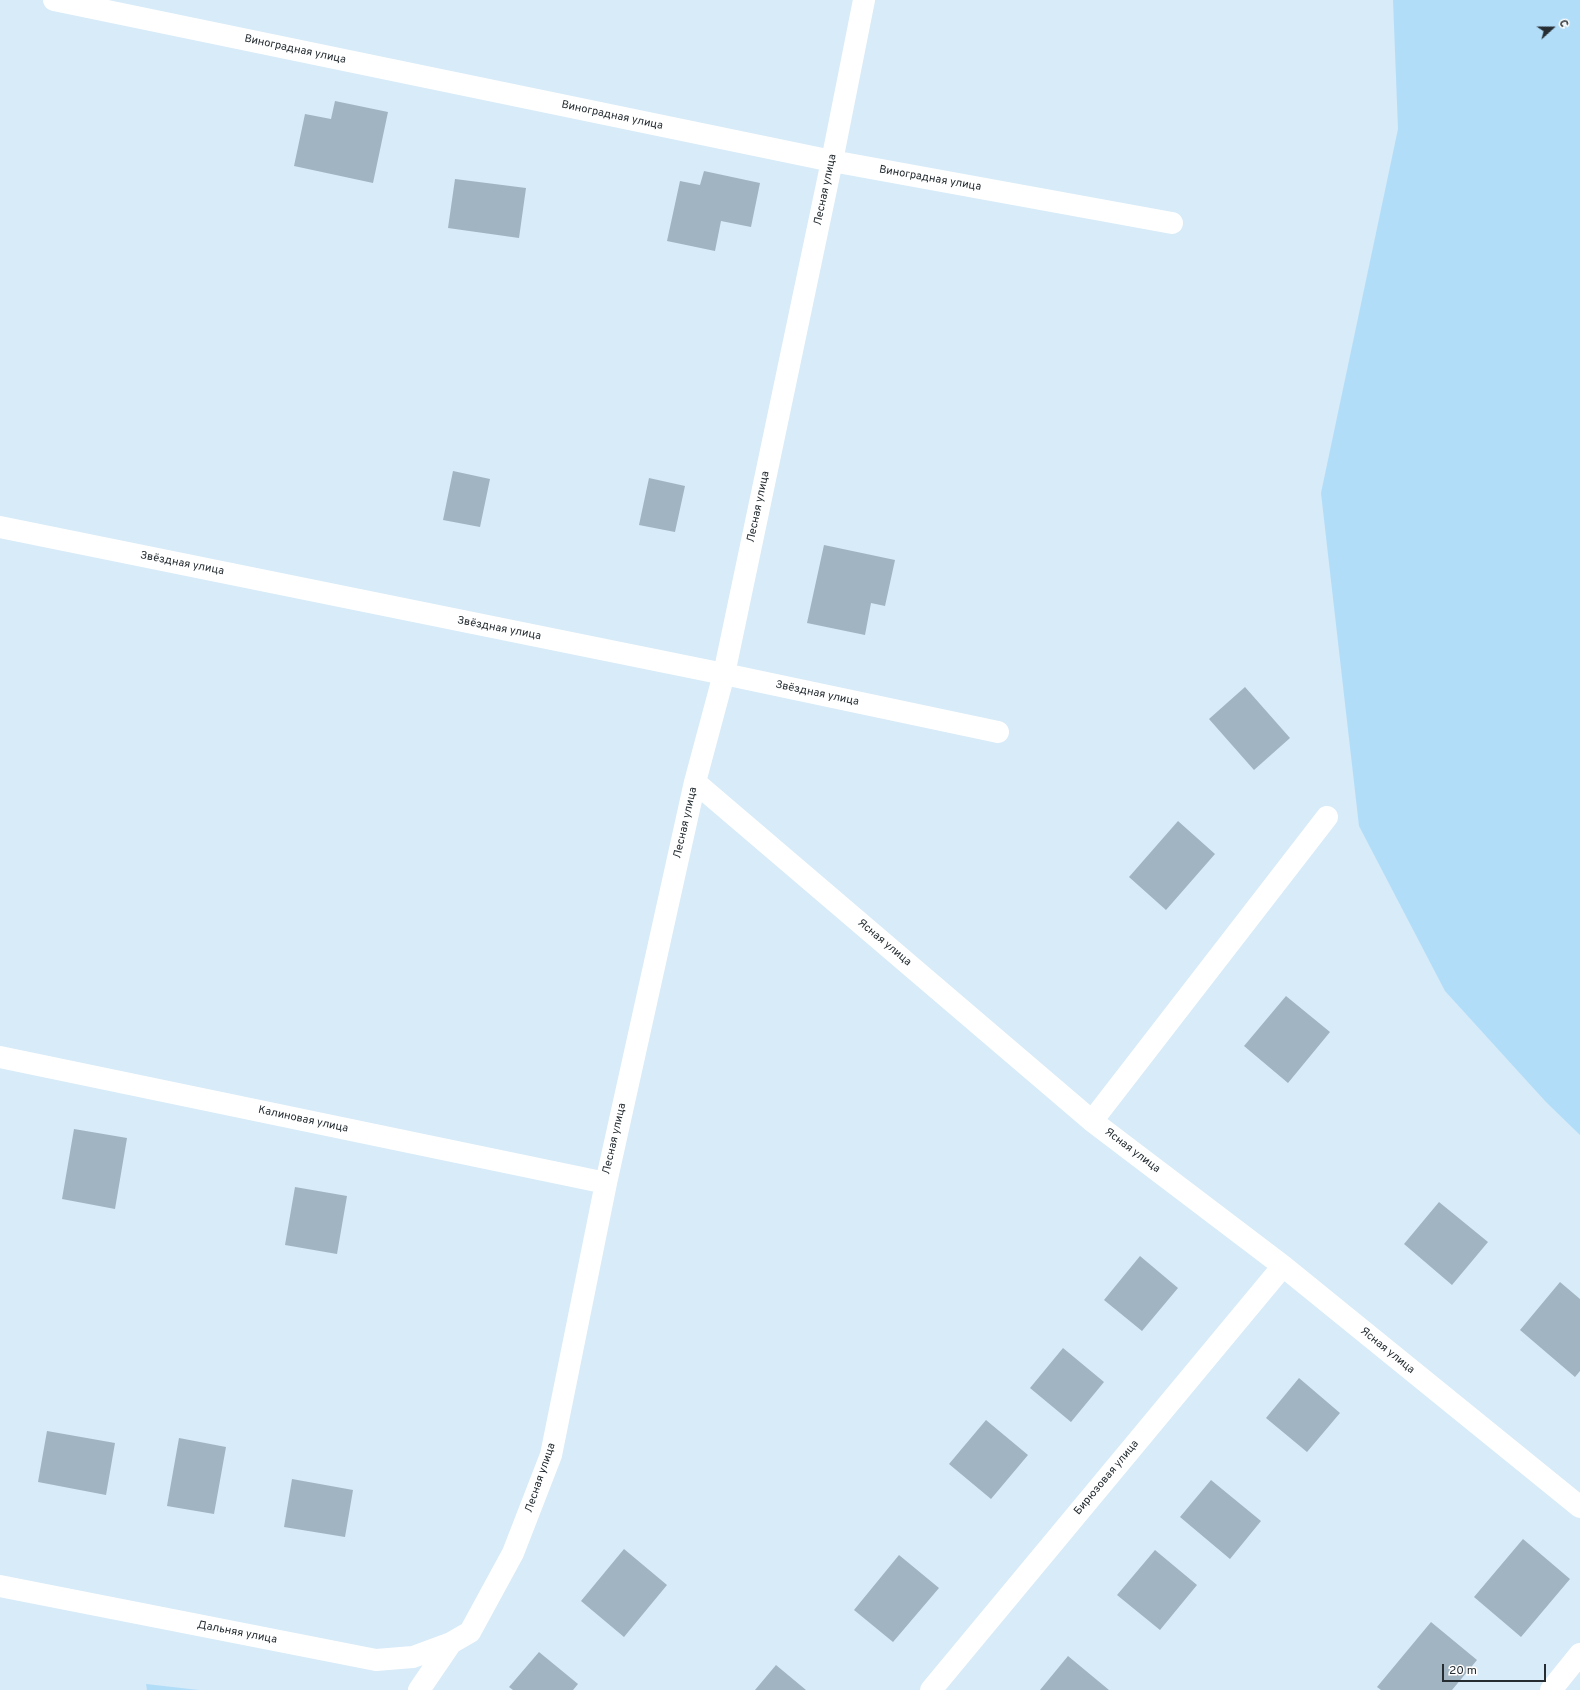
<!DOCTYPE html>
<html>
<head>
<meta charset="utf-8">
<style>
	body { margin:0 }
	#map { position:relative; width:1580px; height:1690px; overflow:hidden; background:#d7ebf8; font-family:Overpass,sans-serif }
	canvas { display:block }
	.north { position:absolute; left:1532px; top:8px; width:40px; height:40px; -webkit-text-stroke:3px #fff; paint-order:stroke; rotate:69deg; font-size:11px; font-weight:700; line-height:16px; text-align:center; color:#252d32 }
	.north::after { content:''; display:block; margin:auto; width:14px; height:18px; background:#252d32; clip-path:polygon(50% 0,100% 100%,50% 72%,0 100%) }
	.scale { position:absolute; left:1442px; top:1664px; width:104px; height:18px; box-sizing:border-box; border:2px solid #252d32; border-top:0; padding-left:5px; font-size:12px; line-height:14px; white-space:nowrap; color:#252d32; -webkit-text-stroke:3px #fff; paint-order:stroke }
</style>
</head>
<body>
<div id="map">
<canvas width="1580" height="1690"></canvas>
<div class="north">С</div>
<div class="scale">20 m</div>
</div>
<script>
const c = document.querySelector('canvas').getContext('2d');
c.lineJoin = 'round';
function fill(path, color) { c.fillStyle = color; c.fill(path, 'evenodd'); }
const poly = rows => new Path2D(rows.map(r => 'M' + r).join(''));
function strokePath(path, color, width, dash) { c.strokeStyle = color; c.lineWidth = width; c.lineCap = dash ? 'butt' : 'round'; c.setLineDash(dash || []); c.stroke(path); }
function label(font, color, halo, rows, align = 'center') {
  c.font = font + ' Overpass,sans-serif'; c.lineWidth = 3; c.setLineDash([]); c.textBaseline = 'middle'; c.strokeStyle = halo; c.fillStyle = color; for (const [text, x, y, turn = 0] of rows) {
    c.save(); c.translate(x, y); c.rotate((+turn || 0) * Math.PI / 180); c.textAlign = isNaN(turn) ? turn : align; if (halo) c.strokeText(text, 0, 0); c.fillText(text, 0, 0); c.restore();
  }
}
fill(poly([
	[1393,0,1580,0,1580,1135,1546,1102,1445,991,1359,826,1321,493,1398,129],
	[146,1684,199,1690,147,1690]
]), '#b2ddf9');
fill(poly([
	[335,101,388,112,373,183,294,166,305,114,331,119],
	[704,171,760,183,751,227,721,221,715,251,667,241,680,181,700,185],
	[455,179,526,188,519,238,448,228],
	[453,471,490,479,480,527,443,520],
	[649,478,685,486,675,532,639,525],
	[824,545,895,560,885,606,871,603,865,635,807,623],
	[1245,687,1290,738,1254,770,1209,719],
	[1178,821,1215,854,1166,910,1129,877],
	[1286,996,1330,1032,1288,1083,1244,1046],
	[74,1129,127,1138,115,1209,62,1199],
	[295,1187,347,1196,337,1254,285,1245],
	[1439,1202,1488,1242,1452,1285,1404,1244],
	[1140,1256,1178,1288,1142,1331,1104,1300],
	[1560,1282,1580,1299,1580,1371,1575,1377,1520,1330],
	[1063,1348,1104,1382,1071,1422,1030,1388],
	[1299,1378,1340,1413,1307,1452,1266,1418],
	[986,1420,1028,1455,991,1499,949,1464],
	[47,1431,115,1443,106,1495,38,1482],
	[179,1438,226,1447,214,1514,167,1506],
	[292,1479,353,1490,345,1537,284,1527],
	[1211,1480,1261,1521,1230,1559,1180,1517],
	[1523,1539,1570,1579,1521,1637,1474,1597],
	[624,1549,667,1585,624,1637,581,1601],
	[1155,1550,1197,1585,1160,1630,1117,1595],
	[899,1555,939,1588,893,1642,854,1610],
	[1431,1622,1477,1660,1452,1690,1381,1690,1377,1687],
	[539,1652,578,1684,573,1690,513,1690,509,1687],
	[1068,1656,1109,1690,1040,1690],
	[776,1665,806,1690,755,1690]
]), '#a1b4c1');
strokePath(poly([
	[54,0,832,161,1172,223],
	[0,527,724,674,998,732],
	[695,782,1092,1121,1283,1266,1580,1507],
	[0,1057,606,1183],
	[1092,1121,1327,817],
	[0,1586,376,1660,413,1657,451,1643,470,1632,513,1553,551,1455,606,1183,695,782,724,674,832,161,864,0],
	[419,1690,451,1643],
	[931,1690,1283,1266],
	[1551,1690,1580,1654]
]), '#fff', 22);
label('11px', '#252d32', '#fff', [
	["Виноградная улица",295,50,12],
	["Виноградная улица",612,116,12],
	["Виноградная улица",930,179,10],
	["Лесная улица",826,190,-78],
	["Лесная улица",759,507,-78],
	["Звёздная улица",182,564,11],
	["Звёздная улица",499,629,11],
	["Звёздная улица",817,694,12],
	["Лесная улица",686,823,-77],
	["Ясная улица",884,943,40],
	["Калиновая улица",303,1120,12],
	["Лесная улица",615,1139,-77],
	["Ясная улица",1132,1151,37],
	["Ясная улица",1387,1351,39],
	["Лесная улица",541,1478,-71],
	["Бирюзовая улица",1107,1478,-50],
	["Дальняя улица",237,1633,11]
]);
</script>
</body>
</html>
